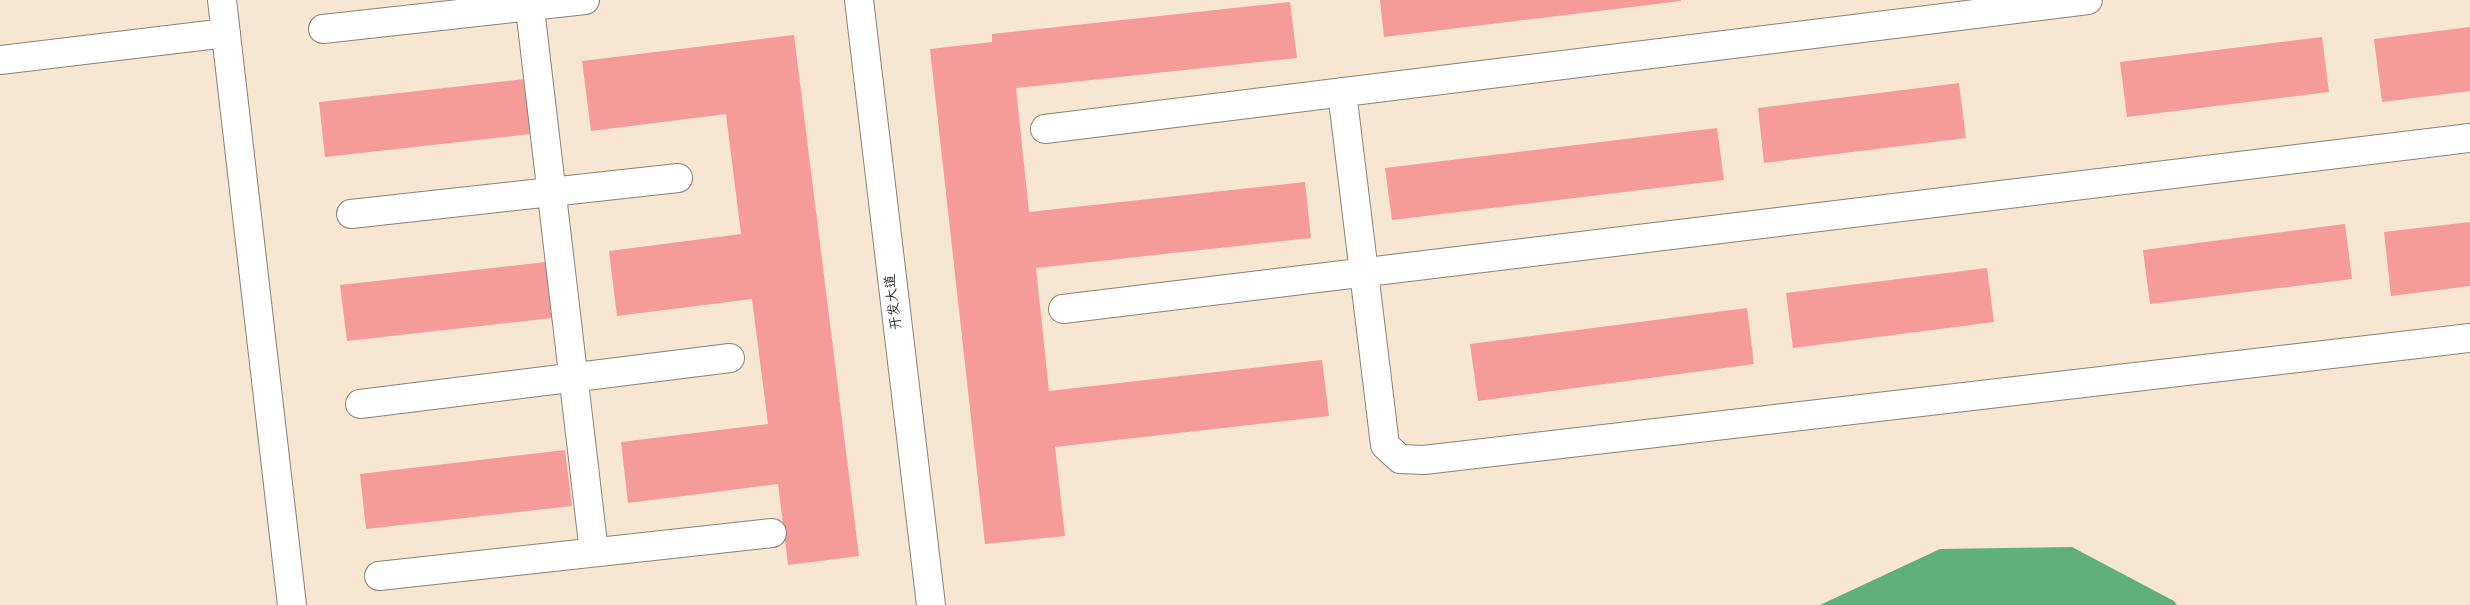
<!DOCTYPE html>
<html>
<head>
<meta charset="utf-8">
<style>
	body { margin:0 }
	canvas { display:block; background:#f7e6d1 }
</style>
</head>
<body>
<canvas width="2470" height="605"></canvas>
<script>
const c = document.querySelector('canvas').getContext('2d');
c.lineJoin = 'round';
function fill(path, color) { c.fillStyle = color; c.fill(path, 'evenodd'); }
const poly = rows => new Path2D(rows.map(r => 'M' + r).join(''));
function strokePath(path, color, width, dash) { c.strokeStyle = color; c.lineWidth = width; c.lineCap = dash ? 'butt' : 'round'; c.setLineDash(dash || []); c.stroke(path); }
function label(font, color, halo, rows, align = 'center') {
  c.font = font + ' Kalam,"LXGW WenKai TC",sans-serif'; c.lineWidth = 4; c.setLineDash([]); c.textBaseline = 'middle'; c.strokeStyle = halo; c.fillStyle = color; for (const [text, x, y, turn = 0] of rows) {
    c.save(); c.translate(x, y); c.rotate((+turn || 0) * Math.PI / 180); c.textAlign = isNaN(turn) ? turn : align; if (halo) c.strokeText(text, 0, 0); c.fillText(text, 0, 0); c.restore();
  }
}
fill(poly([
	[2072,547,2174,601,2177,605,1820,605,1940,549]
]), '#60b07c');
fill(poly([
	[1380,0,1681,0,1681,1,1384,37],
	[1290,2,1297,58,1016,88,1029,212,1305,182,1311,238,1036,268,1049,391,1322,360,1329,416,1055,447,1065,536,985,544,930,49,992,42,992,34],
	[2470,27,2470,91,2382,102,2374,39],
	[794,35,859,556,788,565,778,484,628,503,621,442,768,424,752,299,617,316,609,251,741,234,726,114,591,131,582,61],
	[2322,37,2329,92,2127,117,2120,62],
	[525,79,531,134,325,157,319,102],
	[1959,83,1966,138,1764,163,1758,108],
	[1717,128,1724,180,1392,220,1385,168],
	[2470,222,2470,286,2391,296,2384,232],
	[2345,224,2352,279,2150,304,2143,250],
	[546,262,552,318,347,341,340,285],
	[1987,268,1994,322,1793,348,1786,293],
	[1747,308,1754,364,1478,401,1470,344],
	[565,450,572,506,366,529,360,474]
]), '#f59b99');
const minor = poly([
	[222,0,292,605],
	[529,0,594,552],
	[859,0,931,605],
	[323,29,585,0],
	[0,60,226,33],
	[1342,92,1385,445,1400,459,1424,460,2470,338],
	[1045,129,2088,0],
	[351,214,678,178],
	[1063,309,2470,138],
	[360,404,730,358],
	[379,576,772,533]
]);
strokePath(minor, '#8a8176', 30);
strokePath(minor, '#fff', 28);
label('14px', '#1c1c1c', '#fff', [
	["开发大道",895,302,-97]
]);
</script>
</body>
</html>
